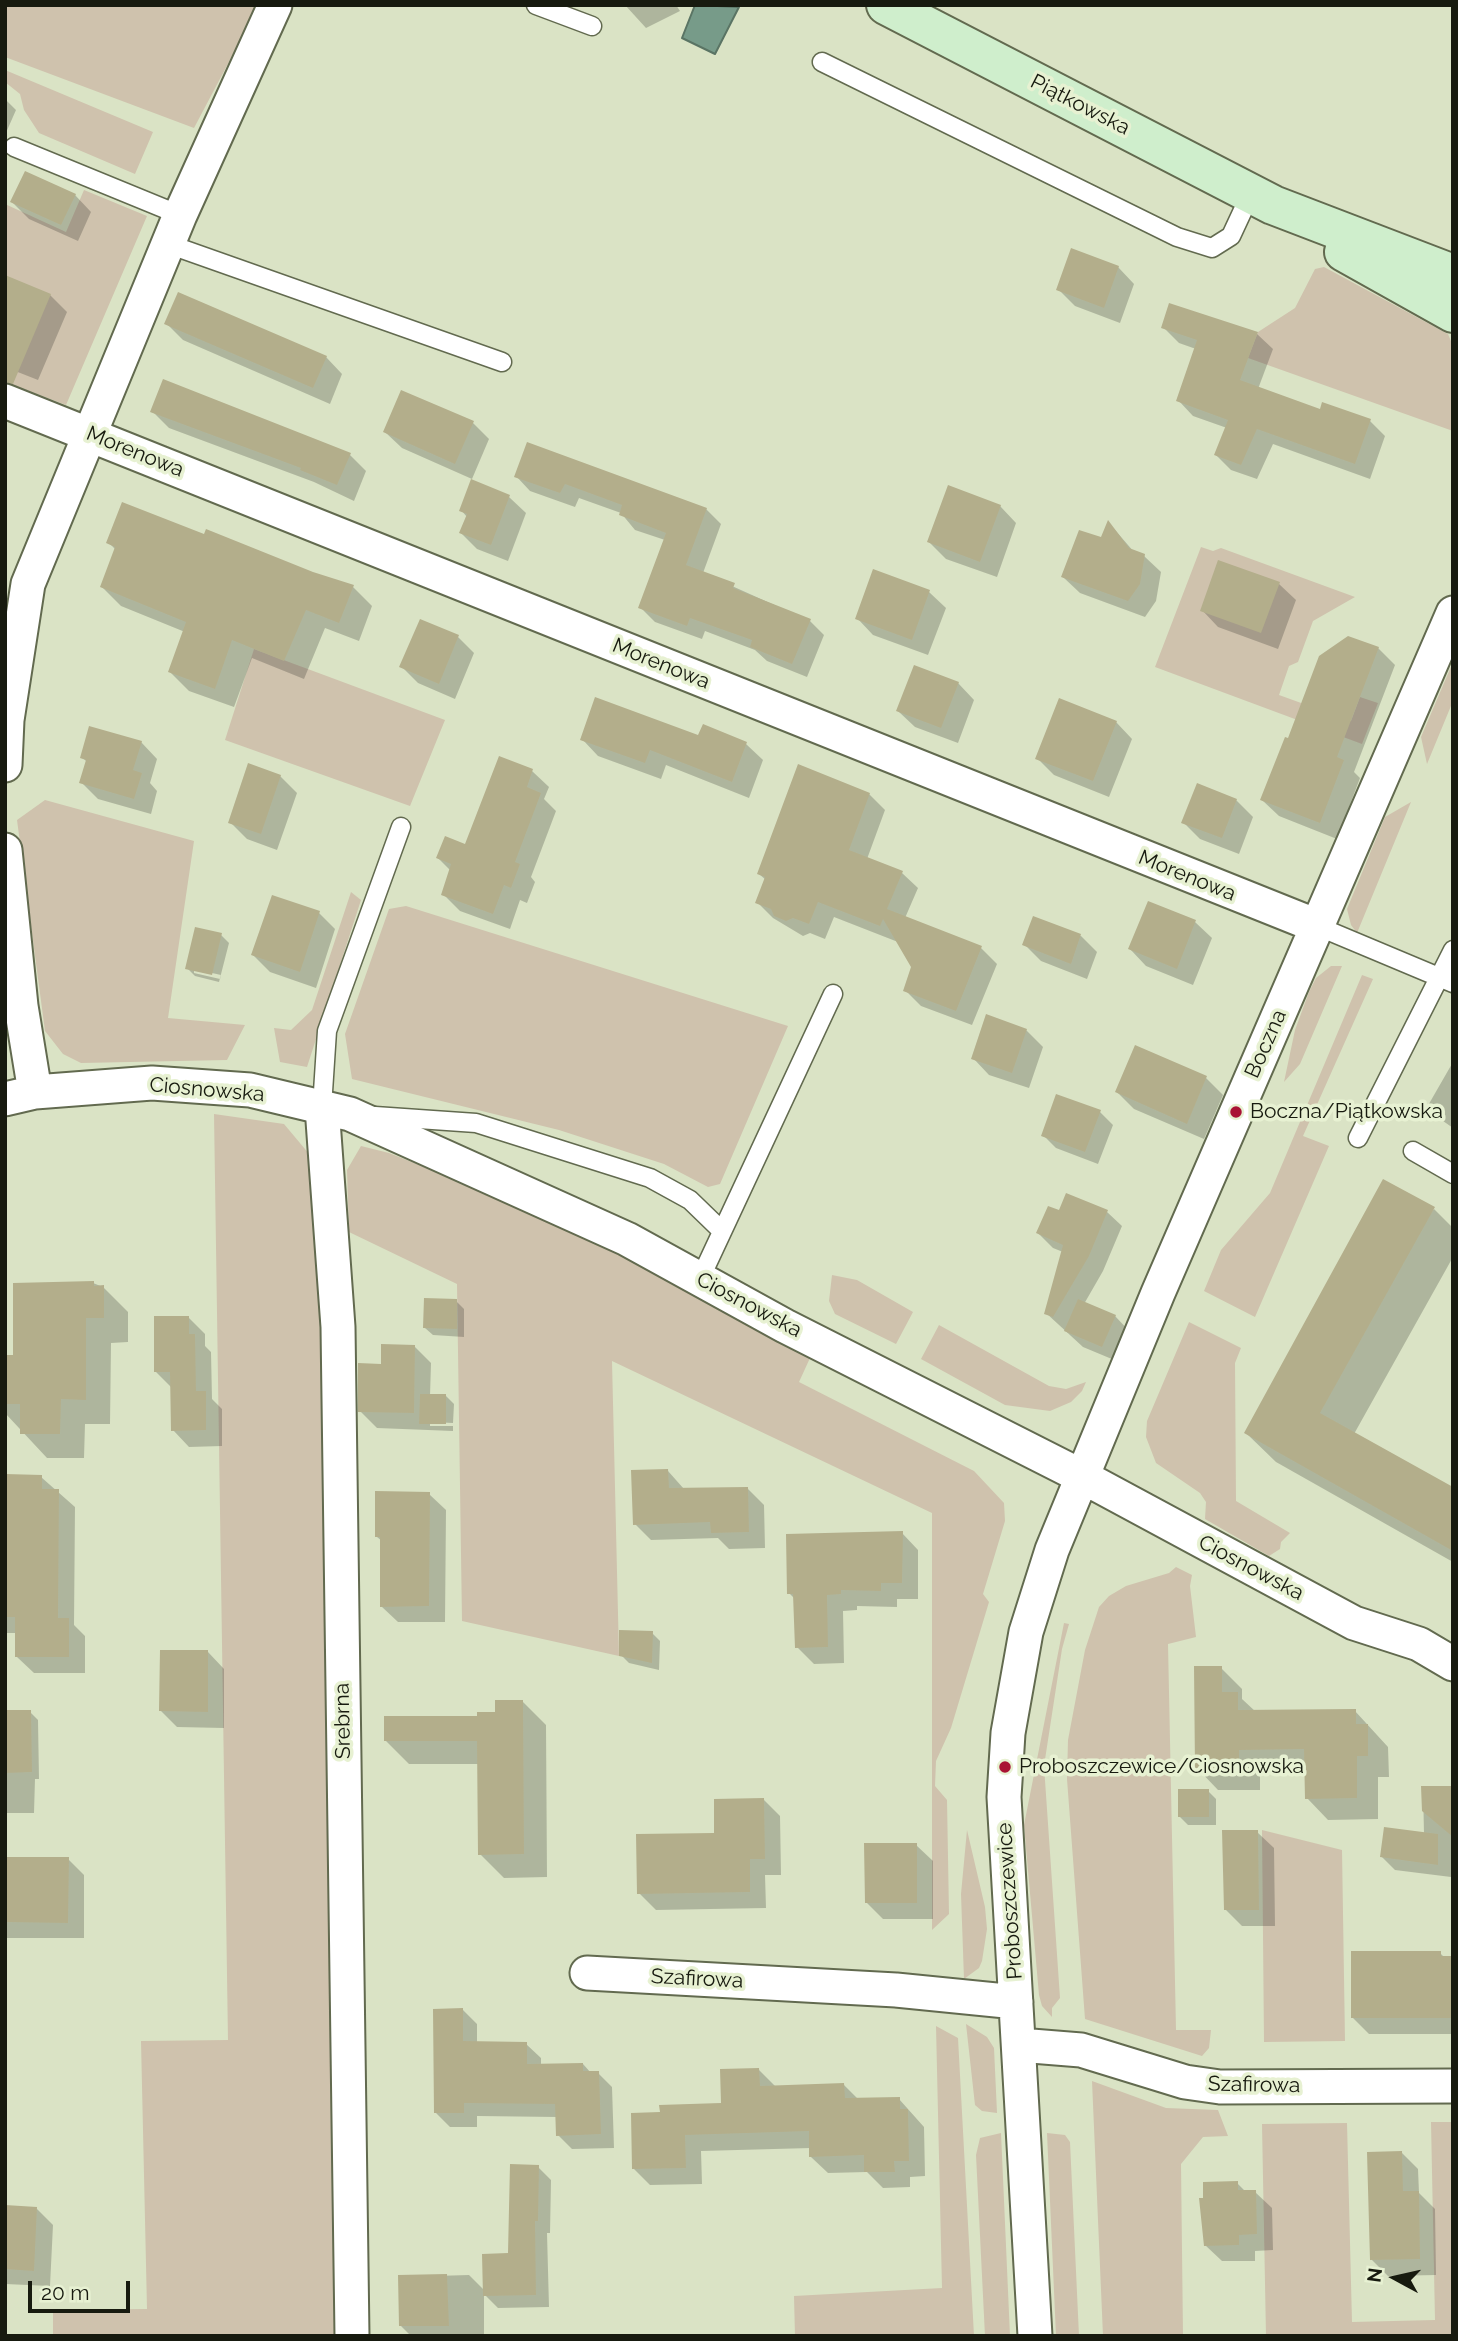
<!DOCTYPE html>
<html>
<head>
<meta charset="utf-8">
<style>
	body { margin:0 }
	#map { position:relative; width:1458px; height:2341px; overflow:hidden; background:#dae3c5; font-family:Raleway,sans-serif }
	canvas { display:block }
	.frame { position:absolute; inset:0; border:7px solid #171a0f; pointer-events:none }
	.north { position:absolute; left:1360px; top:2243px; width:70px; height:70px; -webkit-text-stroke:5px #e7f1d2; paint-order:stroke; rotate:278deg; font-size:19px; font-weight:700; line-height:28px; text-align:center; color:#171a0f }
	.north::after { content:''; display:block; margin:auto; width:24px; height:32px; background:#171a0f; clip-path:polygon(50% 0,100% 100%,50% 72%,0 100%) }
	.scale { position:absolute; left:28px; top:2281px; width:102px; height:32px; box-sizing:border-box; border:4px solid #171a0f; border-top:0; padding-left:9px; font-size:21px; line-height:24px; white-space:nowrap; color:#171a0f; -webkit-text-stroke:5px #e7f1d2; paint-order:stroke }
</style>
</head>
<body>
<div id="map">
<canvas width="1458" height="2341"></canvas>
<div class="frame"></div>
<div class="north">N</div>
<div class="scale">20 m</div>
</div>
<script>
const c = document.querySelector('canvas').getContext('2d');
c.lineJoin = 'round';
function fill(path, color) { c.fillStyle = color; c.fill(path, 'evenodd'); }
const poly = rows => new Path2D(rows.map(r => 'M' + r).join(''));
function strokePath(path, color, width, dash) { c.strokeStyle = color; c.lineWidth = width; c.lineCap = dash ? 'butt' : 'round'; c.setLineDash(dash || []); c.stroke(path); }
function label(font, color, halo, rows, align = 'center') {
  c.font = font + ' Raleway,sans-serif'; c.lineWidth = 7; c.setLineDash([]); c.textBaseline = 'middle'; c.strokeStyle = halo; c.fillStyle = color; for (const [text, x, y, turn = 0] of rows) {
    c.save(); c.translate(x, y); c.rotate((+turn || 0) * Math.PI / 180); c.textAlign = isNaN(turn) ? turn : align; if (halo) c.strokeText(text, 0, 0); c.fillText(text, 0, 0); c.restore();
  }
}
fill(poly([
	[5,5,259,5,194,128,5,57],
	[5,70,153,132,135,174,39,133,24,110,20,94,5,82],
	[84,190,147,216,66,405,5,382,5,204,66,232],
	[1324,267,1448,334,1453,346,1453,431,1248,358,1258,332,1295,308,1315,269],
	[1201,547,1213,551,1221,548,1355,597,1313,621,1298,662,1289,666,1279,695,1351,721,1360,697,1378,703,1362,744,1155,667],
	[254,649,445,720,410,806,225,740],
	[1453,662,1453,701,1427,764,1421,737],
	[45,800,194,841,168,1018,245,1025,227,1060,81,1063,63,1054,45,1031,17,820],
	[1411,802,1357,933,1351,925,1347,909,1385,817],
	[351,892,361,900,307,1067,280,1062,274,1028,291,1030,312,1010],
	[406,906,788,1026,720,1184,708,1187,664,1164,559,1130,352,1079,345,1034,389,909],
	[1331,966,1342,966,1300,1064,1284,1082,1295,1030,1309,992,1316,978],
	[1362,975,1373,979,1303,1136,1329,1146,1255,1317,1204,1291,1221,1250,1270,1193],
	[214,1114,284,1124,310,1155,323,1323,335,2336,53,2336,53,2310,147,2309,141,2041,228,2040],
	[361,1146,389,1153,492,1194,643,1264,705,1302,810,1358,799,1382,974,1471,1004,1503,1005,1521,983,1594,989,1602,951,1728,936,1761,935,1786,947,1800,949,1914,932,1930,932,1513,612,1361,619,1656,462,1621,457,1284,349,1232,347,1170],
	[832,1275,857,1280,913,1312,896,1344,835,1314,829,1301],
	[1189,1322,1241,1348,1235,1363,1236,1501,1290,1533,1281,1542,1280,1549,1269,1556,1205,1519,1206,1502,1200,1493,1156,1463,1146,1437,1147,1421],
	[939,1325,1049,1386,1066,1389,1086,1382,1082,1391,1071,1402,1050,1411,1005,1405,921,1359],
	[1176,1567,1192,1575,1190,1586,1196,1637,1168,1644,1176,2030,1211,2030,1209,2048,1202,2056,1085,2019,1067,1779,1068,1740,1085,1650,1099,1607,1109,1596,1126,1586,1169,1573],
	[1064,1623,1069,1624,1062,1649,1044,1766,1060,1998,1052,2008,1052,2017,1042,2006,1039,1995,1024,1825],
	[967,1830,985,1907,987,1929,982,1961,979,1968,964,1979,961,1894],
	[1262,1830,1342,1850,1345,2041,1264,2042],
	[966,2024,987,2037,994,2048,997,2113,982,2111,975,2105],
	[936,2026,958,2038,974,2336,795,2336,794,2296,942,2288],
	[1092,2081,1166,2108,1218,2110,1228,2136,1203,2137,1181,2164,1183,2336,1103,2336],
	[1431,2122,1453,2122,1453,2336,1266,2336,1262,2124,1347,2123,1352,2322,1435,2320],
	[1001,2133,1010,2336,985,2336,976,2155,980,2138],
	[1047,2133,1065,2135,1070,2142,1079,2336,1056,2336]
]), '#cfc2ad');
const water = poly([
	[695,5,739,7,715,54,682,38,695,5]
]);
fill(water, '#779b89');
strokePath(water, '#5a7464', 2);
fill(poly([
	[625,5,676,5,680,11,646,28],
	[5,99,16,110,5,135],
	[75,195,91,212,78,241,29,219,12,202],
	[1118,267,1134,284,1120,323,1075,306,1058,289],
	[50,295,67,312,38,380,5,367],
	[166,323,326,357,342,374,330,404,183,340],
	[1163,327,1257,334,1273,349,1258,389,1321,411,1370,421,1385,436,1370,479,1273,444,1257,479,1231,470,1216,455,1227,428,1193,416,1178,400,1196,349,1179,343],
	[152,411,350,455,366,471,354,501,314,482,169,428],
	[473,423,489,439,472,479,402,448,385,432],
	[528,444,706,509,721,524,703,573,810,621,824,635,807,677,767,661,755,650,705,631,702,639,655,622,640,607,665,540,635,530,621,513,579,498,575,507,530,491,516,476],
	[509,497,526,513,508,561,477,549,461,533,467,517,461,510],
	[1000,506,1016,523,997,577,946,559,929,542],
	[1109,523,1134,552,1144,556,1161,572,1156,601,1145,617,1080,593,1063,577,1102,540],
	[205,536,353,587,372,606,359,641,325,628,304,679,252,658,234,707,189,691,170,672,185,632,121,606,102,587,116,550,108,542],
	[1279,584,1296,600,1278,649,1218,627,1202,610],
	[929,592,946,608,928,655,873,635,857,618],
	[458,637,474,653,455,699,418,683,402,667],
	[1378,648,1395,665,1354,772,1360,778,1337,839,1279,816,1262,800,1289,741],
	[958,683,974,700,958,743,915,727,898,711],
	[1116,722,1132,739,1109,797,1054,775,1037,758],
	[699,737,746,744,763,760,749,798,666,765,661,779,598,756,582,739],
	[141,742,157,759,150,783,157,791,151,814,98,799,81,782,87,762,82,757],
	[532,771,549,787,544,799,556,811,531,877,535,882,527,903,520,900,510,929,460,911,443,894,451,871,438,858,466,846],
	[280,776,297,793,277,850,247,839,230,822],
	[869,794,885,810,867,859,902,873,918,888,905,918,981,948,997,964,972,1025,921,1006,905,990,913,967,898,942,834,917,825,939,810,933,803,936,773,918,757,902,766,880,759,874],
	[1236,800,1253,817,1239,854,1200,839,1183,822],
	[319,913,335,929,316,988,270,972,253,955],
	[1034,918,1081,936,1097,952,1087,979,1041,961,1024,944],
	[1195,922,1212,938,1193,985,1146,966,1130,949],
	[221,935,229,943,219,982,195,976,187,968],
	[194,969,221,975,220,979,194,973],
	[1026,1030,1043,1047,1029,1088,989,1075,973,1058],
	[1453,1062,1453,1128,1426,1109],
	[1206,1078,1223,1095,1204,1139,1134,1109,1117,1092],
	[1058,1096,1100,1112,1113,1125,1098,1164,1056,1148,1043,1135],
	[1434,1209,1453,1228,1453,1257,1354,1434,1453,1488,1453,1562,1276,1462,1246,1433],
	[1060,1212,1107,1212,1122,1226,1103,1271,1084,1304,1115,1316,1131,1333,1119,1362,1083,1347,1046,1313,1063,1252,1053,1248,1038,1233],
	[93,1283,103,1287,128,1312,128,1342,111,1343,110,1424,85,1424,84,1458,47,1458,5,1413,5,1357,15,1357],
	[456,1301,464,1309,464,1337,433,1335,425,1328],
	[188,1317,205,1334,205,1346,211,1352,212,1399,222,1409,222,1446,189,1447,173,1430,172,1388,156,1372],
	[414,1346,431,1363,430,1396,446,1396,454,1404,453,1423,430,1422,430,1426,453,1426,453,1431,377,1428,360,1411,382,1366],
	[668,1471,684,1489,747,1488,764,1505,765,1548,729,1549,718,1538,651,1540,635,1524],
	[5,1476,41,1477,75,1507,74,1625,85,1636,85,1673,34,1673,17,1657,17,1633,5,1633],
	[429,1494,446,1510,445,1622,398,1622,381,1606,382,1541,377,1537],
	[902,1533,918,1550,918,1599,897,1599,897,1607,857,1606,857,1610,843,1611,844,1663,814,1664,797,1647,795,1599,789,1593],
	[652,1633,660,1641,659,1670,629,1663,621,1655],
	[208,1652,224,1669,224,1728,177,1727,161,1711],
	[1221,1668,1242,1689,1242,1699,1256,1712,1355,1711,1388,1747,1389,1777,1378,1777,1378,1819,1328,1820,1307,1798,1306,1770,1260,1771,1260,1790,1218,1790,1197,1768],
	[522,1701,546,1725,547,1877,504,1878,480,1854,479,1764,409,1764,385,1740,497,1713],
	[5,1712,30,1712,38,1720,39,1779,35,1779,34,1813,5,1813],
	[1423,1788,1453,1788,1451,1877,1395,1870,1381,1856,1424,1834],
	[1208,1791,1216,1799,1216,1825,1188,1825,1180,1817],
	[763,1799,780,1816,781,1875,765,1875,766,1908,656,1910,639,1893],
	[1257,1832,1274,1848,1275,1926,1242,1926,1226,1910],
	[916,1845,933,1861,933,1919,883,1919,866,1902],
	[5,1858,68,1859,84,1875,84,1938,5,1938],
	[1440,1953,1445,1958,1453,1958,1453,2034,1369,2034,1353,2018],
	[463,2010,477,2024,477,2043,526,2044,541,2058,541,2066,583,2064,591,2073,598,2073,612,2087,614,2148,572,2149,558,2135,557,2117,477,2116,477,2127,450,2127,436,2113],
	[759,2070,776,2087,844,2085,858,2099,899,2099,924,2127,925,2176,910,2177,910,2187,883,2188,867,2172,828,2173,811,2157,811,2148,701,2151,702,2184,650,2185,634,2169,662,2114,723,2105],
	[1402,2153,1418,2169,1419,2193,1435,2209,1436,2275,1388,2276,1371,2259],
	[538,2167,551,2180,550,2233,547,2233,549,2307,498,2308,484,2294,484,2336,411,2336,401,2326,400,2277,469,2275,485,2291,510,2255],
	[1237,2183,1246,2192,1255,2192,1272,2208,1273,2250,1255,2251,1255,2261,1222,2261,1205,2245],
	[5,2207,37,2209,53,2225,50,2286,5,2284]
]), '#0003');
fill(poly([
	[25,171,76,194,61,225,10,202],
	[1071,248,1119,266,1104,308,1056,290],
	[5,275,51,294,13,384,5,382],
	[178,292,327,356,313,388,164,324],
	[1169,303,1258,332,1240,380,1320,409,1322,402,1371,419,1355,464,1257,429,1241,465,1214,455,1228,420,1176,401,1197,340,1161,328],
	[163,379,351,453,337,485,300,470,301,468,150,412],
	[401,390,474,421,455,464,383,432],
	[527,442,707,508,686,565,735,583,733,588,811,619,792,664,750,647,752,640,690,618,687,626,638,608,666,533,619,515,622,505,565,484,560,493,514,477],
	[471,479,510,495,491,545,459,533,467,514,459,511],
	[948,485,1001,505,980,562,927,542],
	[122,502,204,534,206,529,313,572,354,585,339,623,306,610,284,661,232,640,215,689,168,672,186,622,100,587,115,547,106,543],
	[1108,520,1129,548,1145,554,1140,584,1128,601,1061,577,1079,530,1101,537],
	[1218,560,1280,582,1261,633,1200,611],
	[873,569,930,590,912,640,855,619],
	[420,619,459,635,439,684,399,667],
	[1348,636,1379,647,1337,757,1344,760,1320,823,1260,800,1285,737,1288,738,1319,656],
	[914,665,959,682,941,728,896,711],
	[595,697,698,735,703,724,747,742,732,782,650,750,645,763,580,740],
	[1059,698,1117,721,1093,781,1035,759],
	[89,726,142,741,133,770,142,773,134,799,79,783,86,760,80,758],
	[499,756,533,769,527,787,541,793,515,862,520,864,511,888,504,885,493,914,441,895,451,864,436,858,445,836,465,844],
	[248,763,281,775,261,834,228,823],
	[798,764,870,793,849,850,903,871,887,909,982,946,956,1011,903,991,911,967,883,919,880,926,818,902,809,924,793,918,786,921,774,916,771,909,755,903,765,877,757,874],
	[1197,783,1237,799,1222,838,1181,823],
	[272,895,320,911,300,972,251,955],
	[1148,901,1196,920,1177,969,1128,949],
	[1033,916,1081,934,1071,964,1022,945],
	[195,927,222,933,212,975,185,969],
	[986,1014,1027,1029,1012,1073,971,1059],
	[1135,1045,1207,1076,1187,1124,1115,1092],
	[1056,1094,1101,1110,1085,1152,1041,1136],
	[1383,1179,1435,1207,1320,1413,1453,1487,1453,1551,1244,1433],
	[1066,1193,1108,1210,1089,1256,1053,1317,1044,1314,1063,1245,1036,1233,1048,1206,1059,1210],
	[94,1281,94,1286,104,1285,104,1318,86,1318,86,1400,61,1399,60,1434,20,1434,20,1404,5,1404,5,1355,13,1355,13,1283],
	[424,1298,457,1299,457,1329,423,1328],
	[1078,1299,1116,1315,1102,1347,1064,1331],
	[154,1316,189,1316,189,1334,195,1334,196,1391,206,1391,206,1430,171,1431,170,1372,154,1372],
	[381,1344,415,1345,414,1413,358,1412,358,1363,381,1364],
	[420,1394,446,1394,446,1424,419,1424],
	[668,1469,669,1488,748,1487,749,1532,711,1533,710,1522,633,1525,631,1470],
	[5,1474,42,1475,42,1489,59,1489,58,1618,69,1618,69,1657,15,1657,15,1617,5,1617],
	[375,1491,430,1492,429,1606,380,1607,380,1537,375,1537],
	[903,1531,902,1583,881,1583,881,1591,841,1590,841,1594,827,1595,828,1647,795,1648,793,1594,787,1594,786,1534],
	[619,1630,653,1631,652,1663,619,1656],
	[160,1650,208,1650,208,1712,159,1711],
	[1194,1666,1222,1666,1222,1692,1238,1692,1238,1710,1356,1709,1356,1724,1368,1724,1368,1756,1357,1756,1357,1798,1305,1799,1304,1749,1239,1750,1239,1769,1195,1769],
	[495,1700,523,1700,524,1854,478,1855,477,1741,384,1741,384,1716,477,1716,477,1712,495,1712],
	[5,1710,31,1710,32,1772,5,1773],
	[1421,1786,1453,1786,1453,1837,1422,1811],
	[1178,1789,1209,1789,1209,1817,1178,1817],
	[764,1798,765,1859,750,1859,750,1892,637,1894,636,1834,714,1833,714,1799],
	[1384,1827,1438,1834,1438,1865,1380,1857],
	[1222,1830,1258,1830,1259,1910,1224,1910],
	[864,1843,917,1843,917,1903,865,1903],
	[5,1857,69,1857,68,1923,5,1922],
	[1351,1951,1441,1951,1441,1956,1453,1956,1453,2018,1351,2018],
	[463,2008,463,2041,527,2042,527,2064,583,2063,583,2071,599,2071,601,2134,556,2136,555,2104,464,2103,464,2113,434,2113,433,2009],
	[759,2068,760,2086,844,2083,845,2098,900,2097,900,2109,908,2109,909,2161,894,2161,895,2172,864,2172,864,2155,809,2157,809,2131,685,2135,686,2168,632,2169,631,2113,660,2112,659,2105,721,2103,720,2069],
	[1402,2151,1403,2191,1419,2191,1420,2259,1370,2260,1367,2152],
	[510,2164,539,2165,538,2221,535,2221,536,2295,483,2296,482,2254,508,2253],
	[1238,2181,1238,2190,1256,2190,1257,2234,1239,2235,1239,2245,1204,2246,1199,2198,1203,2198,1203,2182],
	[5,2205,37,2207,34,2271,5,2269],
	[447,2274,449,2326,399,2326,398,2275]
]), '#b3ae8b');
const service = poly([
	[536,5,592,26],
	[822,62,1177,237,1212,248,1231,236,1251,193],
	[14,147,180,215],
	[168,244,502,362],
	[1317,926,1453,983],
	[322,1107,327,1031,401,827],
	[375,1116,476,1123,650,1178,690,1200,722,1231],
	[1358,1138,1453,950],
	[1413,1151,1453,1174],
	[700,1279,833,994]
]);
const minor = poly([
	[5,401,1317,926],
	[5,765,7,720,28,584,180,215,275,5],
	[5,850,21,1006,35,1092],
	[5,1099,35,1092,152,1083,250,1090,350,1114,627,1239,785,1326,1083,1477,1315,1602,1354,1623,1419,1644,1453,1664],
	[322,1107,338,1327,352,2336],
	[587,1973,896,1990,1016,2002],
	[1019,2045,1081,2050,1185,2082,1220,2087,1453,2086],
	[1035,2336,1004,1797,1008,1733,1026,1632,1052,1550,1158,1293,1453,613]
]);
const secondary = poly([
	[886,5,1273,205,1453,274],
	[1344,252,1453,313]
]);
strokePath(service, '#626a4f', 21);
strokePath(minor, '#626a4f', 37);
strokePath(secondary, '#626a4f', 42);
strokePath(service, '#fff', 18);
strokePath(minor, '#fff', 33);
strokePath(secondary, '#cfeecc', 38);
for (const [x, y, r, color] of [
	[1236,1112,7,"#a91234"],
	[1005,1767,7,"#a91234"]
]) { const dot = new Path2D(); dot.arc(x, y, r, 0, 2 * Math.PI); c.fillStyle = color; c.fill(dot); strokePath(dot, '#e7f1d2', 2.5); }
label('21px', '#171a0f', '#e7f1d2', [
	["Piątkowska",1080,105,27],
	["Morenowa",135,452,22],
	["Morenowa",661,664,22],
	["Morenowa",1187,876,22],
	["Boczna",1266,1044,-66],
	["Ciosnowska",207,1090,5],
	["Ciosnowska",749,1305,28],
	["Ciosnowska",1251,1568,28],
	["Srebrna",343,1721,-91],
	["Proboszczewice",1010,1901,-94],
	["Szafirowa",697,1979,3],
	["Szafirowa",1254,2085,1]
]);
label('21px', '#171a0f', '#e7f1d2', [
	["Boczna/Piątkowska",1250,1112],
	["Proboszczewice/Ciosnowska",1019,1767]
], 'left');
</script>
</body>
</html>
